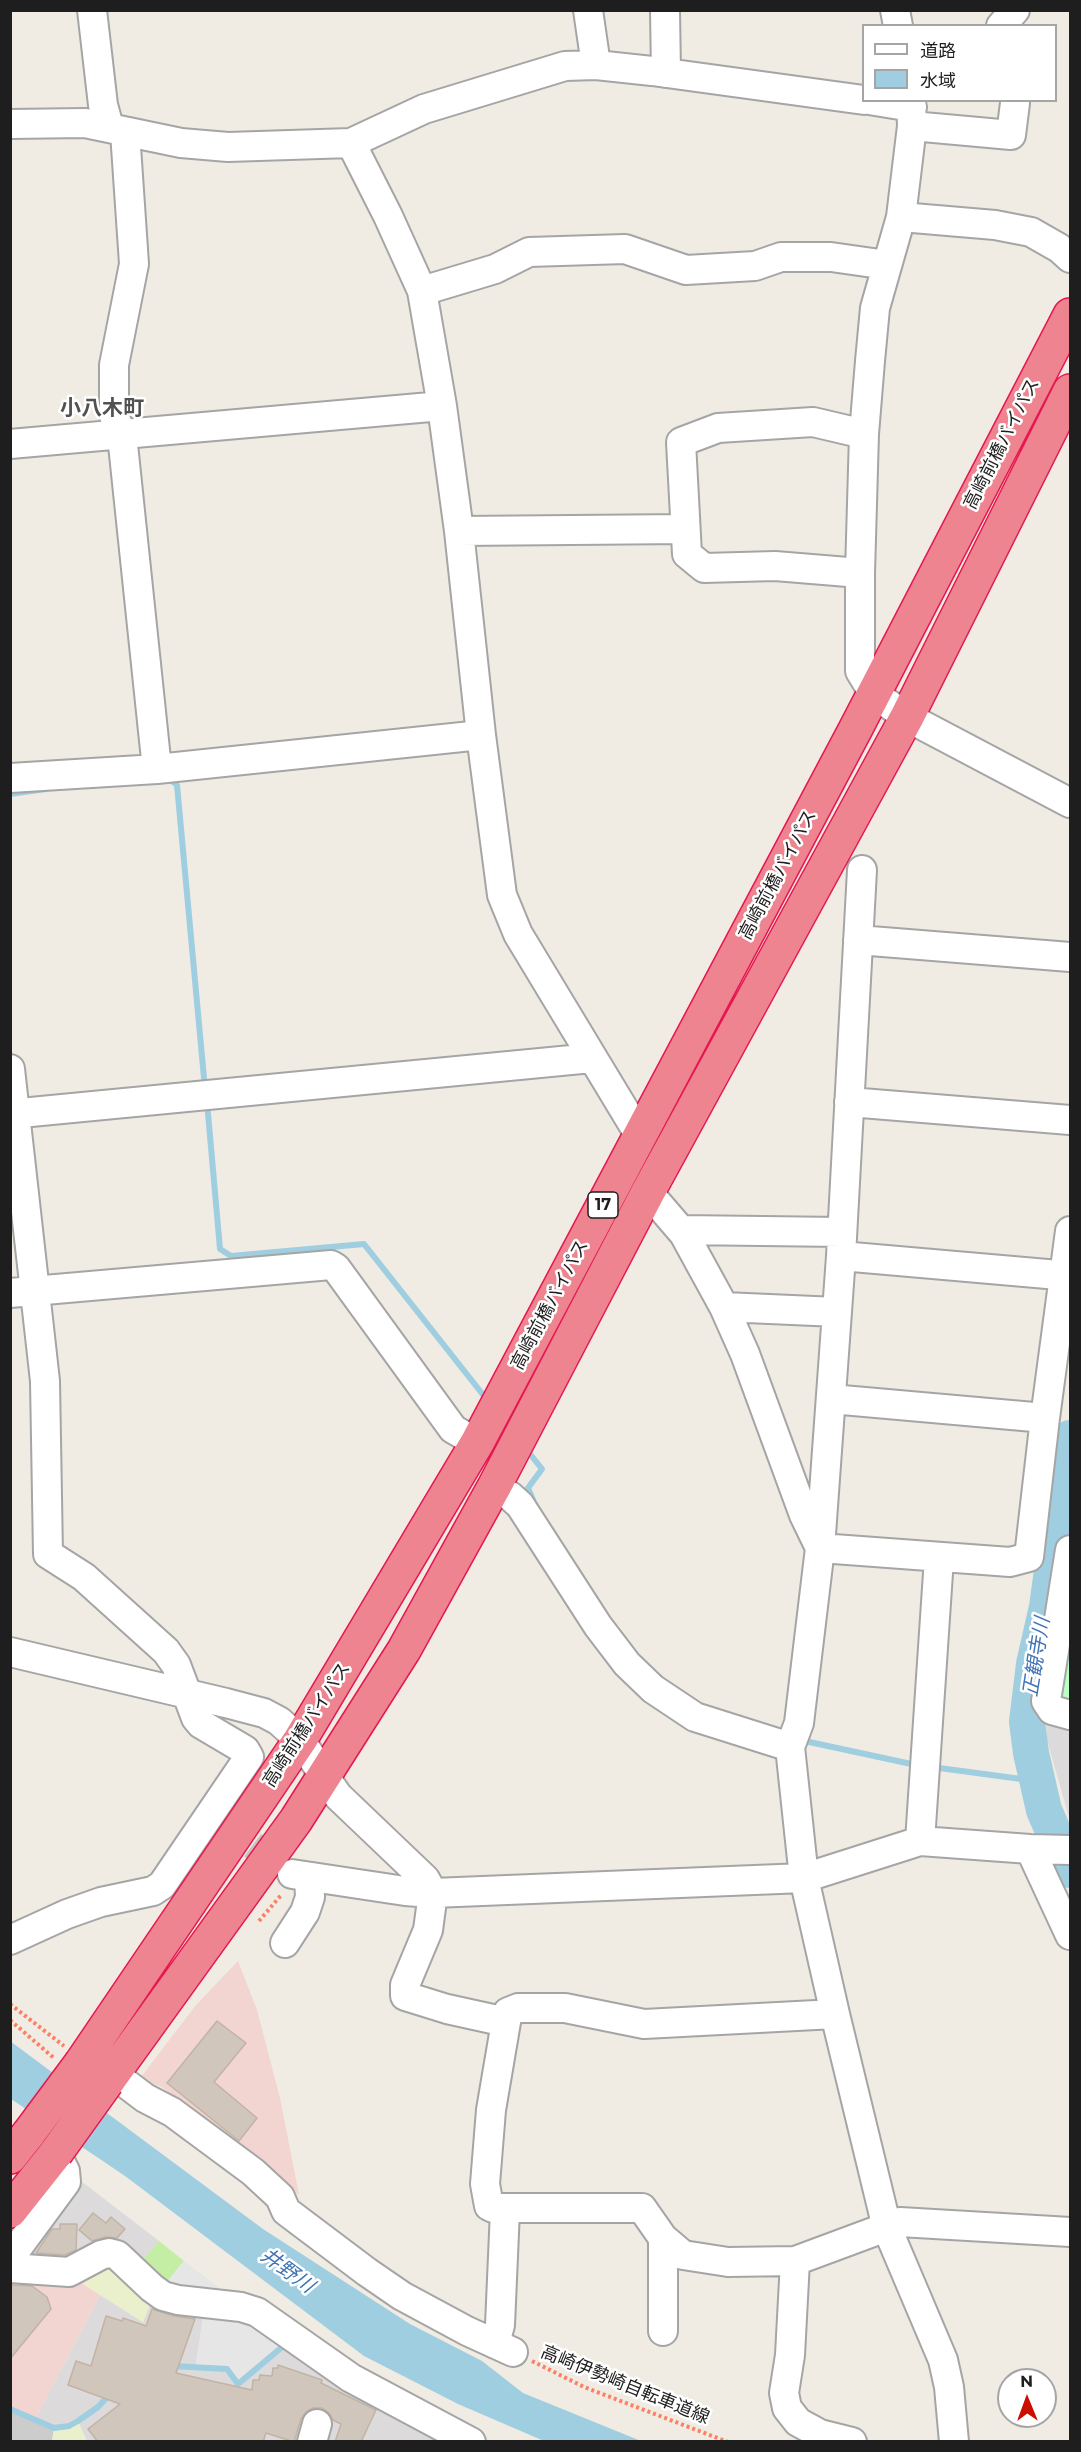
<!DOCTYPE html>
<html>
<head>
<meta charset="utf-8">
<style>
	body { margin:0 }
	#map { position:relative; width:1081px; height:2452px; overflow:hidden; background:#f0ece3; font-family:Montserrat,"Noto Sans JP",sans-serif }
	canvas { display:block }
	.frame { position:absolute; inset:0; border:12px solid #1e1e1e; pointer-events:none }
	.legend { position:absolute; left:862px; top:24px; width:195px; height:78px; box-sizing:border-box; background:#fff; border:2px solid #a5a5a5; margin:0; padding:8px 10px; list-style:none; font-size:18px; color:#1e1e1e }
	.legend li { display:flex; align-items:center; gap:12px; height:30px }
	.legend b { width:30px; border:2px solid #a5a5a5 }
	.north { position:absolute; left:997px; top:2368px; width:60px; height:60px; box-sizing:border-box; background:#fff; border:2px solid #a5a5a5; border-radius:50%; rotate:359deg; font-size:16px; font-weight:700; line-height:24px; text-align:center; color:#1e1e1e }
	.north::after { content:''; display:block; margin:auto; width:21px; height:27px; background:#cb0e00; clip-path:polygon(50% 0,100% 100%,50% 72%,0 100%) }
</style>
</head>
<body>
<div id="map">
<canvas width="1081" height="2452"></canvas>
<div class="frame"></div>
<ul class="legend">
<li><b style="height:8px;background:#fff"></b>道路</li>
<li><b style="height:16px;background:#9fcee1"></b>水域</li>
</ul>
<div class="north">N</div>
</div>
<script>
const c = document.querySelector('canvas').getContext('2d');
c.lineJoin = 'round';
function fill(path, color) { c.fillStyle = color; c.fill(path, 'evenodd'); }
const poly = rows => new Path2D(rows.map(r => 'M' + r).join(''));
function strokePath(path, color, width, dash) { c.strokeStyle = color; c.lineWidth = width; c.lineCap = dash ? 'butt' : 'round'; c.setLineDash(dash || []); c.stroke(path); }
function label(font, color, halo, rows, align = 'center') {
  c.font = font + ' Montserrat,"Noto Sans JP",sans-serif'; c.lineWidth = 5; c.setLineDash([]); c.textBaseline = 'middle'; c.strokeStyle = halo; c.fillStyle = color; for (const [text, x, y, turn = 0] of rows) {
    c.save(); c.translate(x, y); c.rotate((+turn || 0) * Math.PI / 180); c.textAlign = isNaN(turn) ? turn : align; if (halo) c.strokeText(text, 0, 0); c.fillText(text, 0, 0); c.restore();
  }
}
fill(poly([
	[1046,1722,1070,1723,1070,1821,1047,1740],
	[77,2178,159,2241,138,2266,18,2262],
	[100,2295,143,2322,152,2299,204,2309,196,2368,227,2369,238,2384,289,2341,455,2441,87,2441,81,2430,69,2426,50,2428,34,2421]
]), '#dcdada');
fill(poly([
	[238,1961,257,2010,280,2098,299,2195,162,2087,148,2082,141,2077,196,2005],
	[74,2278,100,2295,34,2421,11,2409,11,2281]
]), '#f2d4d0');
fill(poly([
	[10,2409,54,2428,52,2441,11,2441]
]), '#ccc');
fill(poly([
	[106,2259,152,2299,143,2322,74,2278],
	[78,2421,87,2441,52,2441,54,2428,69,2426]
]), '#ebf0cc');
fill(poly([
	[159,2241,184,2261,161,2289,138,2266]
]), '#c3eea4');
fill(poly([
	[1070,1604,1070,1706,1068,1706,1058,1694]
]), '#bbfec5');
fill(poly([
	[184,2261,237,2301,161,2289],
	[204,2309,252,2314,289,2341,238,2384,227,2369,195,2369]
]), '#e6e6e6');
fill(poly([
	[10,2041,263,2229,410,2324,482,2361,523,2393,641,2441,544,2441,458,2404,364,2356,125,2176,11,2099]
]), '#9fcee1');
strokePath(poly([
	[168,778,177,785,205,1089],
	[10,794,46,789],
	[207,1102,220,1249,231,1256,364,1244,488,1401],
	[526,1449,542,1469,528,1488,535,1505],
	[800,1740,916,1765],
	[932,1767,1036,1781],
	[173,2366,227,2369,238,2384,288,2342],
	[10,2409,54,2428,69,2426,78,2421,98,2407,111,2393]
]), '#9fcee1', 6);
strokePath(poly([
	[1070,1438,1047,1607,1034,1664,1027,1722,1031,1753,1044,1810,1070,1870]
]), '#9fcee1', 36);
const building = poly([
	[217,2021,246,2043,214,2082,257,2118,239,2141,167,2083,217,2021],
	[93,2213,106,2223,111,2217,125,2229,117,2238,106,2237,92,2241,79,2230,93,2213],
	[60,2224,77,2224,76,2250,65,2255,36,2253,52,2229,60,2229,60,2224],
	[13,2285,32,2286,47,2297,51,2309,10,2359,10,2286,13,2285],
	[152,2309,174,2316,195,2319,176,2373,252,2390,253,2380,259,2380,260,2375,272,2376,273,2368,278,2368,278,2365,322,2380,321,2383,376,2410,361,2442,335,2442,341,2424,333,2420,329,2413,322,2408,313,2408,306,2412,301,2419,294,2442,266,2433,263,2442,98,2442,88,2429,120,2404,68,2385,76,2361,91,2366,106,2316,122,2321,123,2318,146,2326,152,2309]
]);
fill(building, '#d0c6bb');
strokePath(building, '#c2b3a4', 1.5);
strokePath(poly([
	[219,1820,287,1871]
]), '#c6c3bc', 28, [28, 14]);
const minor = poly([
	[92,10,103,105,109,127],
	[588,10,596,65],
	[665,10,666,73],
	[895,10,898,26],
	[1001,26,1015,10],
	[869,100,912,107],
	[911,100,912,126,901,217,875,308,870,361,864,434,860,573,860,671,874,694,907,717,1070,803],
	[10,124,85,123,181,143,228,147,351,143,424,109,565,66,596,65,652,71,864,100],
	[912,126,1011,135,1015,103],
	[125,132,134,264,114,365,114,416,122,435,157,769],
	[351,143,388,216,422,291,442,406,459,531,481,735,502,895,518,934,640,1136],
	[901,217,995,225,1031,232,1059,248,1070,258],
	[422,291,495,269,529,252,625,249,686,270,755,266,781,257,831,257,887,265],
	[10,444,442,406],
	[459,531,685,529],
	[860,573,775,566,704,568,687,554,681,442,718,428,813,422,864,434],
	[10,778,157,769,481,735],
	[862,870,841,1256,820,1548,799,1723,790,1747,804,1878,835,2014,887,2228,943,2360,949,2387,954,2442],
	[858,940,1070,957],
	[10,1069,45,1381,48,1554,84,1577,166,1651,176,1665,196,1718,201,1724,245,1750,249,1757,162,1885,153,1891,101,1902,67,1914,10,1940],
	[849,1102,1070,1120],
	[10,1114,592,1058],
	[648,1192,684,1234,724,1307,745,1354,804,1515,820,1548,1010,1562,1029,1557,1045,1418,1070,1231],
	[681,1230,842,1232],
	[841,1256,1070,1276],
	[10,1293,331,1265,336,1268,453,1429,477,1443],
	[724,1307,837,1312],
	[831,1399,1045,1418],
	[494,1487,510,1496,520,1505,598,1626,627,1664,653,1689,695,1717,790,1747],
	[1070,1550,1046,1701,1052,1710,1070,1715],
	[10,1652,226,1703,264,1713,279,1721,300,1740,338,1796,425,1879,433,1893,804,1878,920,1841,1030,1849,1070,1850],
	[920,1841,939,1558],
	[1030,1849,1070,1935],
	[292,1874,405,1891,433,1893,428,1930,405,1985,405,1996,447,2009,506,2022,508,2012,518,2008,565,2008,644,2024,835,2014],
	[285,1943,305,1912,310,1897,309,1878],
	[506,2022,491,2110,485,2184,489,2206,493,2208,642,2208,663,2238,683,2255,728,2262,795,2261,900,2222,1070,2232],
	[112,2073,145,2098,172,2112,253,2172,280,2197,286,2211,367,2272,402,2296,467,2331,513,2352],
	[10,2258,66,2182,65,2171,56,2153],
	[795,2261,790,2355,784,2393,787,2408,798,2422,820,2434,852,2442],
	[10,2268,69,2272,101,2255,109,2253,117,2255,152,2288,163,2296,178,2300,241,2307,257,2312,351,2378,471,2442],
	[663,2331,663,2238],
	[495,2344,500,2325,505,2210],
	[312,2442,317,2424]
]);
const highway = poly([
	[81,2063,300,1740,477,1443,855,730,1070,315],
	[107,2082,296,1820,404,1650,494,1487,648,1192,907,717,1070,391],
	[10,2157,29,2133],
	[10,2211,56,2153]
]);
strokePath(minor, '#a5a5a5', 32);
strokePath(highway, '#e71650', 36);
strokePath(poly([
	[259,1921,282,1894],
	[10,2004,64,2046],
	[10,2020,55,2059],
	[532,2361,584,2387,728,2442]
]), '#ff7e64', 4, [3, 3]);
strokePath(minor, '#fff', 28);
strokePath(highway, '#ed8490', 33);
const highwayBridge = poly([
	[29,2133,81,2063],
	[56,2153,107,2082]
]);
strokePath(highwayBridge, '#e71650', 36, []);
strokePath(highwayBridge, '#ed8490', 33);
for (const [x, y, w] of [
	[603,1205,30]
]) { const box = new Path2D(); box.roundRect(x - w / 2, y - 13, w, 26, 4.5); c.fillStyle = '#fff'; c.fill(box); strokePath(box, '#1e1e1e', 1.5); }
label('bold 16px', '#1e1e1e', null, [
	["17",603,1205]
]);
label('18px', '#1e1e1e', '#fff', [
	["高崎前橋バイパス",1002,444,-63],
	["高崎前橋バイパス",778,875,-62],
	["高崎前橋バイパス",550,1305,-62],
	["高崎前橋バイパス",307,1725,-57],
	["高崎伊勢崎自転車道線",625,2385,22]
]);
label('italic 20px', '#4374b4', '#fff', [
	["正観寺川",1037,1657,-81],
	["井野川",287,2271,36]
]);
label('bold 21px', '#515151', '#fff', [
	["小八木町",102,409]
]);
</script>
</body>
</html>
